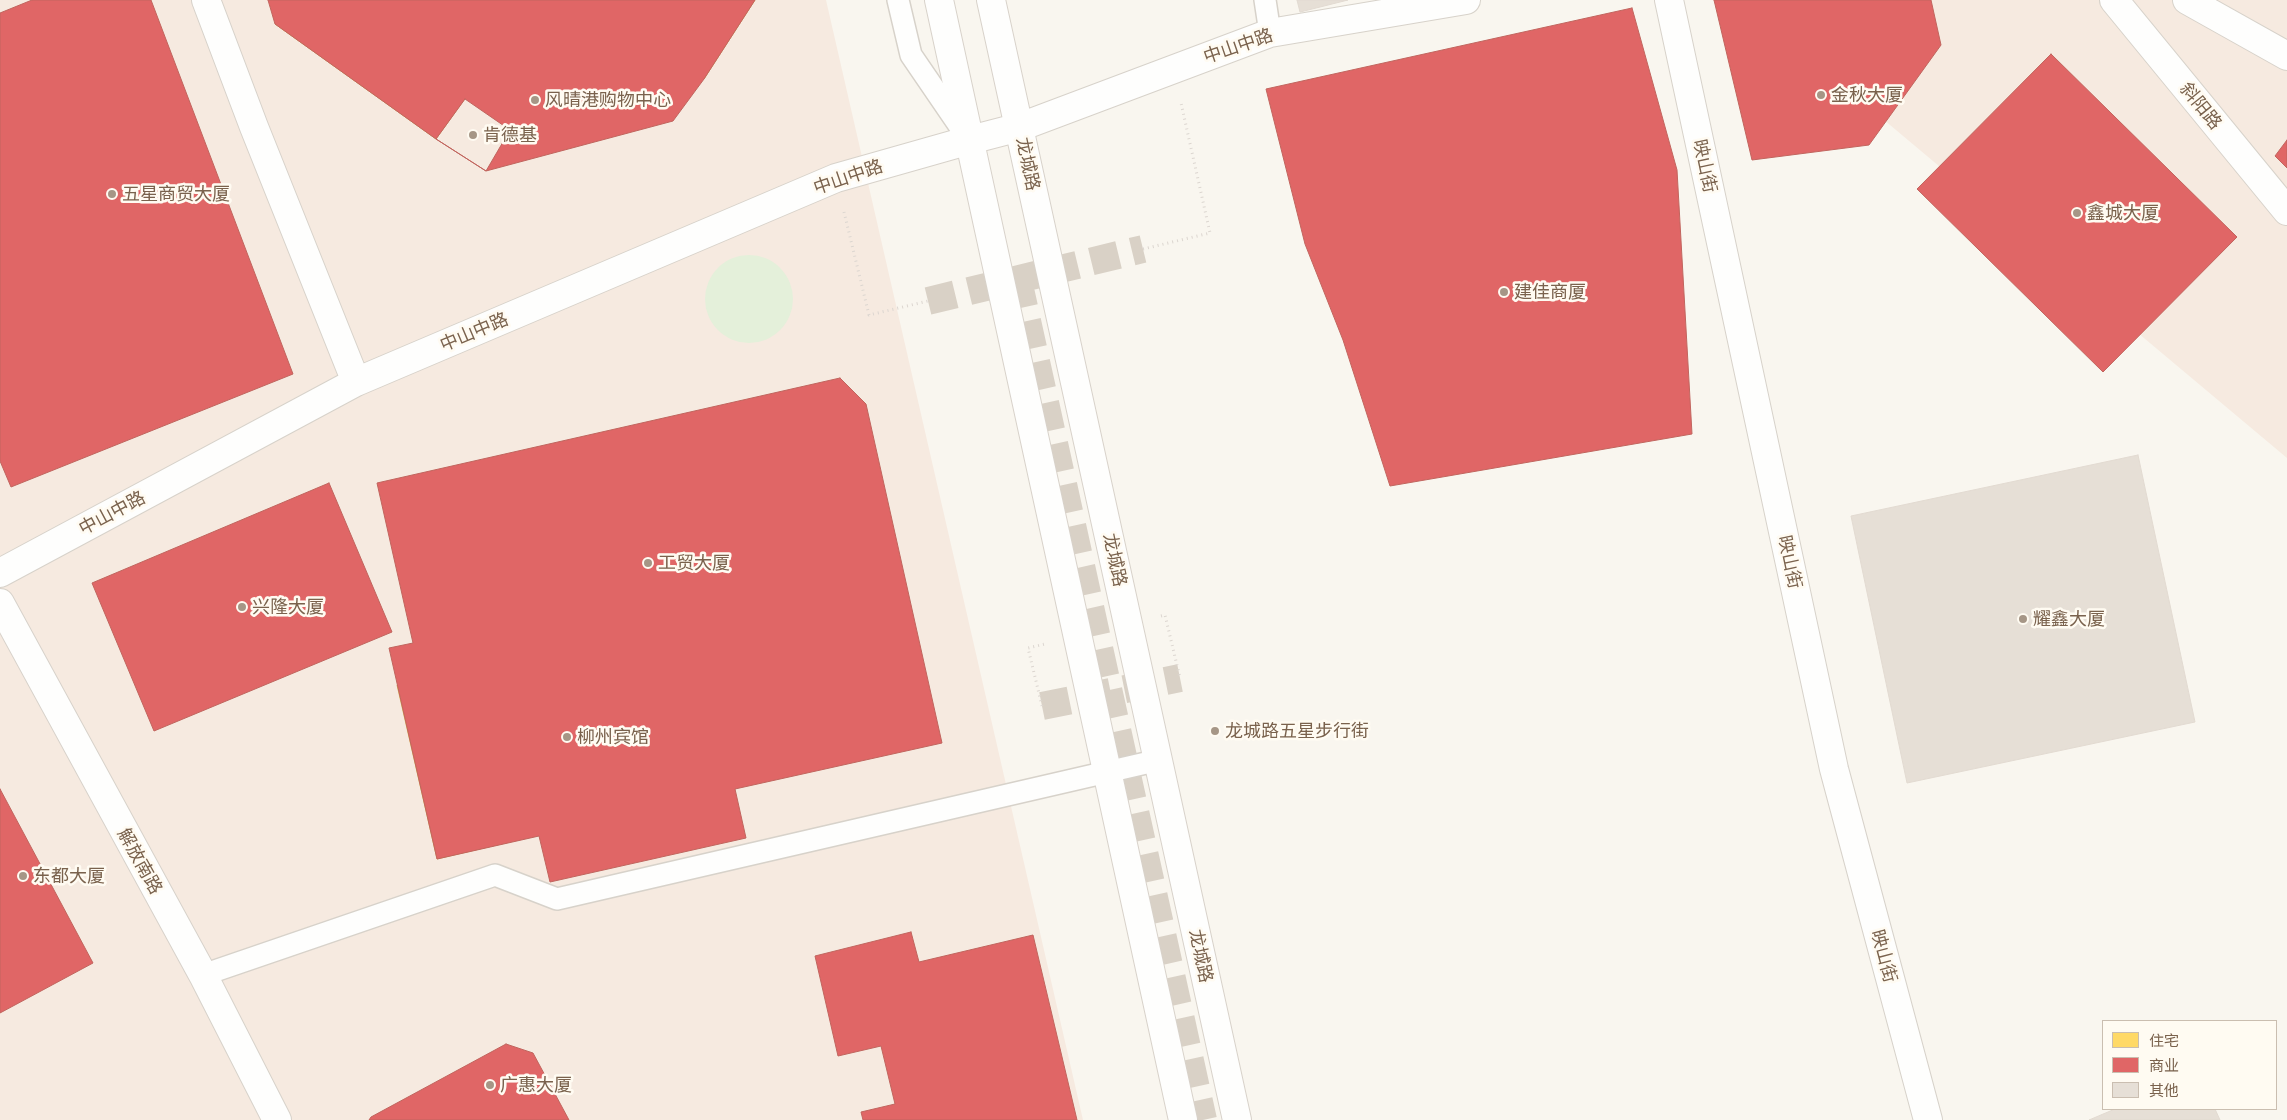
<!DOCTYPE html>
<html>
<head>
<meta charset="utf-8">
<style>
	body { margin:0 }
	#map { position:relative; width:2287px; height:1120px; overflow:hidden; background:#f9f6ef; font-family:Commissioner,"Noto Sans SC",sans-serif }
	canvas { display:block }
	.legend { position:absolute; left:2102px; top:1020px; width:175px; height:90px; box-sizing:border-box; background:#fffbf2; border:1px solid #cabeb0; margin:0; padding:6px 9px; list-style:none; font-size:15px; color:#7a624d }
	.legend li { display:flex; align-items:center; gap:10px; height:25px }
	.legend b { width:25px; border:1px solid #cabeb0 }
</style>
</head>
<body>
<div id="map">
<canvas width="2287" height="1120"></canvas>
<ul class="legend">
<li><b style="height:14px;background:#ffd966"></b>住宅</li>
<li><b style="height:14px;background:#e06666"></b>商业</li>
<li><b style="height:14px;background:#e6dfd6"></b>其他</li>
</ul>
</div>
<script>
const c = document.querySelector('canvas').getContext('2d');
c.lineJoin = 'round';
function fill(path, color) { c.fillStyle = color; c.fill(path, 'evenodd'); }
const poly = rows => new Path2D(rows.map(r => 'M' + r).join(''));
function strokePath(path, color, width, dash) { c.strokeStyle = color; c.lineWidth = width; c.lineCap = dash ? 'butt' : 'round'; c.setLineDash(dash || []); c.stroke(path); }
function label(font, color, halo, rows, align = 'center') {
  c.font = font + ' Commissioner,"Noto Sans SC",sans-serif'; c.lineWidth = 5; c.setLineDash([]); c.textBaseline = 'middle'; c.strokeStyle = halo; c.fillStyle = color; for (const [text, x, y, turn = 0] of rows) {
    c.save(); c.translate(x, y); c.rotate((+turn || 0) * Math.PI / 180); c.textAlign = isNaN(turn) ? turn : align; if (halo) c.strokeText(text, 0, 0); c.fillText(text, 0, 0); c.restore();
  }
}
fill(poly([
	[0,0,826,0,1083,1120,0,1120],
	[1741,0,2287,0,2287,458]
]), '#f6eae0');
fill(poly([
	'705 299a44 44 0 1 1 88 0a44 44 0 1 1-88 0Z'
]), '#e4f0da');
const homes = poly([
	[293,0,443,0,504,44,436,139,275,24,293,0],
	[625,0,755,0,704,79,611,21,625,0],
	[699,620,735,789,437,859,397,685,699,620]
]);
fill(homes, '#ffd966');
strokePath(homes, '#d7b55e', 1);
const shops = poly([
	[32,0,151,0,293,374,11,487,0,461,0,13,32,0],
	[268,0,755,0,704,79,673,121,486,171,436,139,275,24,268,0],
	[1714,0,1931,0,1941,45,1869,145,1752,160,1714,0],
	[1632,8,1677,170,1692,434,1390,486,1343,340,1305,244,1266,89,1632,8],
	[2051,54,2237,237,2103,372,1917,189,2051,54],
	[465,99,510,130,486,171,436,139,465,99],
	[2287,140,2287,168,2275,156,2287,140],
	[840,378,866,404,942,743,735,789,746,838,550,882,539,836,437,859,389,648,413,643,377,483,840,378],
	[329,483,392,632,154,731,92,583,329,483],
	[0,789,93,963,0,1013,0,789],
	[911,932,919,962,1033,935,1077,1120,863,1120,861,1112,895,1104,881,1046,838,1056,815,956,911,932],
	[506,1044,533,1053,569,1120,369,1120,371,1117,506,1044]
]);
fill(shops, '#e06666');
strokePath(shops, '#c1655e', 1);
const building = poly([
	[1297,0,1348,0,1300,12,1297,0],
	[2138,455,2195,722,1907,783,1851,516,2138,455],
	[2115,1109,2215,1109,2220,1120,2089,1120,2115,1109]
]);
fill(building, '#e6dfd6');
strokePath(building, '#e2dad1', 1);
strokePath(poly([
	[1018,280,1203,1120],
	[928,301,1143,249],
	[1042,706,1180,678]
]), '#d9d1c6', 28, [28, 14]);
const service = poly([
	[898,0,911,55,965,134],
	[1265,0,1270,33],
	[203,975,495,875,557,899,1159,760]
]);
const pedestrian = poly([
	[206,0,254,127,356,382],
	[0,573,356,382,836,178,970,140],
	[0,603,203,975,277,1120]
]);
const minor = poly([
	[1669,0,1834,769,1928,1120],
	[2114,0,2287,211],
	[2187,0,2287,56],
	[1020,127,1270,33,1466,0]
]);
const secondary = poly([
	[939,0,1183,1120],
	[991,0,1237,1120],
	[970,140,1020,127]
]);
strokePath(service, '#d7d2ca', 24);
strokePath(pedestrian, '#d7d2ca', 30);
strokePath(minor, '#d7d2ca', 30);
strokePath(secondary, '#d8d2ca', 30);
strokePath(poly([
	[844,212,869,315,928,301],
	[1143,249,1210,233,1181,103],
	[1161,616,1165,615,1180,678],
	[1042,706,1028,648,1045,644]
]), '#dcd6d0', 3, [1, 4]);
strokePath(service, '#fefefd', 21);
strokePath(pedestrian, '#fefefd', 28);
strokePath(minor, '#fefefd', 28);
strokePath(secondary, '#fefefd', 28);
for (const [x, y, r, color] of [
	[1821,95,5,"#a69686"],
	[535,100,5,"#a69686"],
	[473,135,5,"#a69686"],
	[112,194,5,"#a69686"],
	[2077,213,5,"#a69686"],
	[1504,292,5,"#a69686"],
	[648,563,5,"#a69686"],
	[242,607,5,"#a69686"],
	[2023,619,5,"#a69686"],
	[1215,731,5,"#a69686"],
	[567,737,5,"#a69686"],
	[23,876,5,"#a69686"],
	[490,1085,5,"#a69686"]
]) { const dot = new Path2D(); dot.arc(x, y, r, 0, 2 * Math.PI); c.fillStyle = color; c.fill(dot); strokePath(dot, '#fffbf2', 2); }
label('18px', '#7a624d', '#fffbf2', [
	["中山中路",1238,46,-19],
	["斜阳路",2201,106,51],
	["龙城路",1028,164,78],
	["映山街",1705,166,78],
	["中山中路",848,177,-19],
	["中山中路",474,332,-23],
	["中山中路",112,513,-28],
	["龙城路",1115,560,78],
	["映山街",1790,562,78],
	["解放南路",140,861,61],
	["龙城路",1201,956,78],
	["映山街",1884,956,75]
]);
label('18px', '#7a624d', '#fffbf2', [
	["金秋大厦",1831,95],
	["风晴港购物中心",545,100],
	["肯德基",483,135],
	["五星商贸大厦",122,194],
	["鑫城大厦",2087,213],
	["建佳商厦",1514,292],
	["工贸大厦",658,563],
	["兴隆大厦",252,607],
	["耀鑫大厦",2033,619],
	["龙城路五星步行街",1225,731],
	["柳州宾馆",577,737],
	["东都大厦",33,876],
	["广惠大厦",500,1085]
], 'left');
</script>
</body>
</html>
